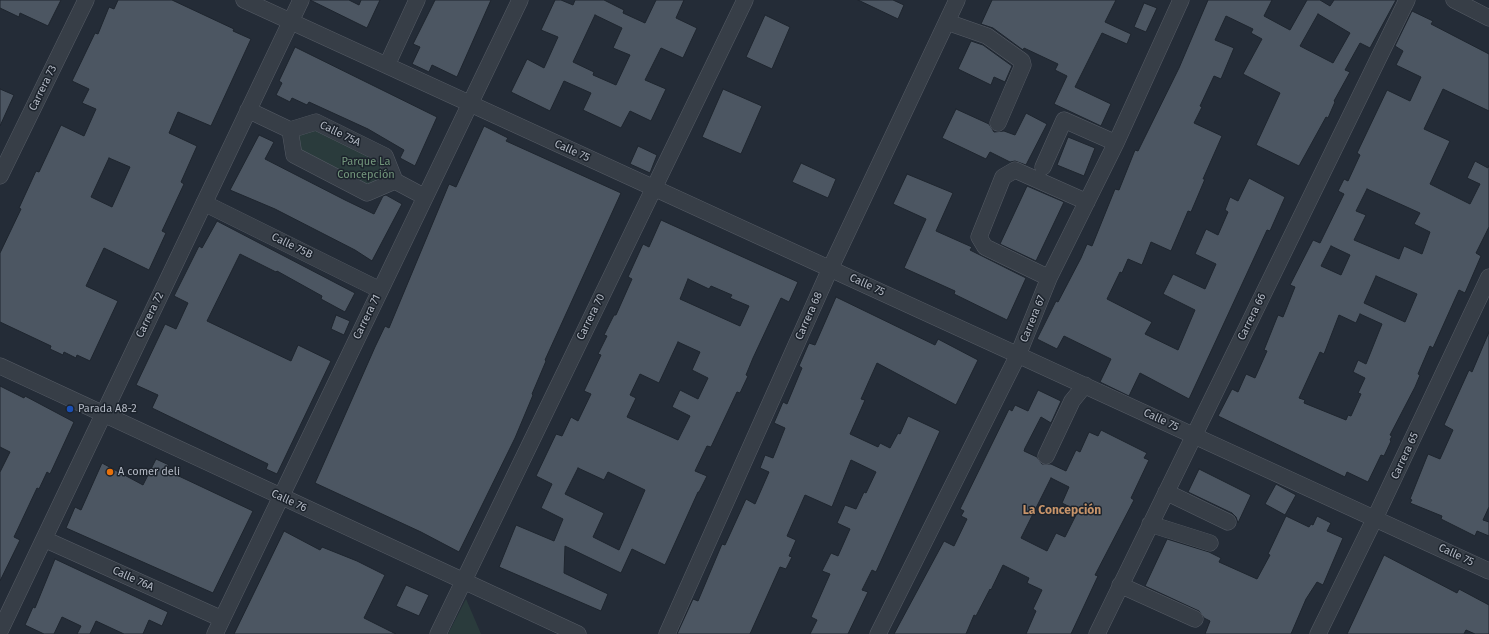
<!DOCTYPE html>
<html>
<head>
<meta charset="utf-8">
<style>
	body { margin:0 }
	canvas { display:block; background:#242c37 }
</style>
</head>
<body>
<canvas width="1489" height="634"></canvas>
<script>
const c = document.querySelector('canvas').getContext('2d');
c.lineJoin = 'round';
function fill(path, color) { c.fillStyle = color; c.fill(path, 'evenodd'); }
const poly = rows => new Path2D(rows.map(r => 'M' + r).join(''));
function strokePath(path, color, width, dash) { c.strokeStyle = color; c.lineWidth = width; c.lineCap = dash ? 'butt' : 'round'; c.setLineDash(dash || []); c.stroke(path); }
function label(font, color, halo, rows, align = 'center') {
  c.font = font + ' "Fira Sans",sans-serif'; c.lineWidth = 3; c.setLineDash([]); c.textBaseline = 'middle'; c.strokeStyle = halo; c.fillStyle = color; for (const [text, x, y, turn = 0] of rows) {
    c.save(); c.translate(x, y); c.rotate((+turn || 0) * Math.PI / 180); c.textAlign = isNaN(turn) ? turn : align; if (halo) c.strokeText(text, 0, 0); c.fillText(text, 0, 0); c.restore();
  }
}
fill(poly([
	[316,126,382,158,391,179,368,188,296,153,294,132],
	[466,599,481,634,448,634]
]), '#2a3b3c');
const building = poly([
	[0,0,61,0,48,26,20,13,19,17,0,8,0,0],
	[118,0,172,0,234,29,233,31,251,39,211,126,178,112,169,133,197,146,181,182,184,184,162,231,166,233,149,270,104,248,86,286,118,301,90,361,77,355,76,358,64,352,63,355,50,349,51,346,0,322,0,253,21,209,19,208,36,171,39,172,61,125,84,136,96,109,82,103,89,89,72,81,95,33,98,34,109,7,114,9,118,0],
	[109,158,130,167,112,207,91,197,109,158],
	[310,0,349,0,359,5,361,0,380,0,367,28,310,0],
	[435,0,491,0,457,77,432,65,429,72,412,64,420,47,413,44,435,0],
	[555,0,561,0,573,5,575,0,604,0,624,10,623,13,645,23,656,0,684,0,676,18,697,28,683,58,661,48,645,80,666,89,651,121,630,111,621,128,583,110,591,93,564,81,550,111,511,92,527,59,544,68,558,37,541,30,555,0],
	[595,15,622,28,613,48,630,55,616,85,593,75,594,72,573,62,595,15],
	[858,0,893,0,904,5,898,19,858,0],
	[992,0,1116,0,1105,22,1131,34,1127,44,1102,33,1075,87,1111,104,1101,126,1054,104,1067,76,1055,70,1058,64,1024,48,1023,50,993,28,981,24,992,0],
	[1208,0,1272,0,1264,16,1290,30,1307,0,1320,0,1330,6,1334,0,1396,0,1370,48,1360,43,1345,70,1350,72,1334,101,1335,102,1328,118,1326,117,1299,166,1256,145,1280,93,1243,74,1262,39,1251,33,1253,29,1226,16,1215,40,1234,48,1221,79,1214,76,1200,106,1202,107,1194,123,1222,136,1203,179,1205,179,1191,212,1188,211,1171,251,1151,242,1142,265,1128,259,1122,273,1120,272,1107,299,1152,322,1145,334,1178,350,1195,310,1163,294,1173,274,1205,289,1216,264,1195,254,1206,229,1218,235,1228,212,1225,210,1230,197,1238,201,1249,178,1285,197,1270,231,1267,230,1189,399,1140,373,1129,396,1100,382,1111,359,1064,336,1057,349,1037,339,1056,301,1058,302,1081,258,1087,244,1092,246,1115,189,1119,190,1135,150,1138,151,1179,68,1208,0],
	[1318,14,1350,33,1333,63,1300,46,1318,14],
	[1144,3,1157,8,1146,32,1134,27,1144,3],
	[1412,11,1433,21,1431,24,1489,54,1489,111,1443,89,1424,129,1450,141,1430,184,1470,204,1480,184,1467,178,1475,161,1488,168,1489,165,1489,227,1476,253,1481,256,1465,293,1459,290,1433,348,1430,346,1418,374,1420,375,1415,387,1390,435,1392,436,1390,440,1391,441,1384,456,1381,455,1368,482,1347,472,1345,477,1218,416,1232,389,1238,392,1246,374,1255,378,1267,351,1264,350,1278,315,1283,317,1295,287,1290,285,1313,240,1320,243,1344,194,1338,191,1344,179,1348,181,1360,155,1357,153,1387,90,1410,101,1421,77,1396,65,1403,51,1395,46,1412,11],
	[1367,189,1420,213,1414,224,1430,232,1422,254,1404,246,1399,259,1354,240,1366,215,1356,211,1367,189],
	[1331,246,1350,255,1341,275,1321,266,1331,246],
	[1376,276,1417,294,1405,322,1364,303,1376,276],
	[1360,314,1382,324,1366,364,1358,360,1353,372,1365,378,1358,393,1361,394,1351,416,1348,415,1346,420,1304,403,1305,400,1299,398,1320,352,1324,354,1339,315,1356,323,1360,314],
	[765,15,790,27,772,69,746,57,765,15],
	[971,41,983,45,1012,66,1005,82,994,77,991,85,958,69,971,41],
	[295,47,437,117,415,166,400,158,404,150,368,129,309,102,307,105,292,98,290,102,276,95,282,83,279,81,295,47],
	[0,89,14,95,0,126,0,89],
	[723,89,762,106,741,154,702,137,723,89],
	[956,109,989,124,994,132,1004,131,1015,135,1026,113,1047,124,1026,165,1015,161,1010,162,990,152,986,159,942,138,956,109],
	[484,126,508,138,506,141,621,193,545,360,546,361,532,394,533,395,515,438,459,552,421,532,315,483,375,347,385,326,389,328,449,184,456,187,484,126],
	[259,135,274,142,265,159,345,200,374,214,383,196,386,195,402,204,372,261,355,250,275,209,230,190,259,135],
	[1068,137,1095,148,1084,176,1057,165,1068,137],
	[638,146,657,155,650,173,630,164,638,146],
	[801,163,836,179,828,198,792,182,801,163],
	[907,174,953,193,936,231,972,247,970,250,1026,278,1007,320,954,294,955,291,904,268,926,219,893,204,907,174],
	[1027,186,1064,202,1036,261,1000,244,1027,186],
	[661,220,798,282,789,302,781,298,753,358,746,375,748,376,740,393,737,392,711,447,707,446,695,471,707,476,699,492,698,492,665,565,632,549,621,573,565,546,564,573,608,594,601,611,499,567,516,525,554,541,563,519,541,508,552,484,536,476,556,434,562,436,571,417,578,421,591,394,584,391,601,355,598,354,607,336,604,335,614,315,616,315,632,279,628,277,643,244,649,247,661,220],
	[688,279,709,289,711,286,732,295,730,298,749,306,740,326,680,299,688,279],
	[678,342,700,352,692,370,708,378,698,399,680,390,672,407,690,416,678,440,627,417,636,398,630,395,640,374,659,383,678,342],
	[578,468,604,480,608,472,645,490,619,550,593,537,604,513,565,494,578,468],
	[217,221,355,293,345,312,321,299,322,296,277,271,276,272,240,254,207,321,291,361,298,345,331,361,277,474,266,469,268,464,152,408,158,395,136,385,165,324,176,329,188,303,174,296,199,246,202,248,217,221],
	[836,297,935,345,938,339,978,360,956,405,877,363,861,399,865,400,850,434,878,447,880,443,890,448,898,433,900,434,908,416,940,431,876,572,872,570,862,590,868,592,848,634,810,634,817,620,811,617,830,574,822,571,831,553,838,556,850,529,837,523,845,505,856,509,864,492,866,493,876,472,851,460,832,507,805,495,787,536,796,540,789,556,792,557,786,569,780,567,750,634,677,634,693,599,698,601,722,544,725,545,746,499,755,504,769,472,760,468,765,455,773,458,785,428,774,423,783,402,787,404,802,368,799,366,809,343,815,345,836,297],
	[336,315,350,321,344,335,331,329,336,315],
	[1489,332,1489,507,1483,520,1489,522,1489,536,1477,531,1475,536,1441,519,1442,516,1410,503,1412,500,1410,499,1428,454,1440,459,1453,430,1444,425,1469,370,1472,372,1489,332],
	[0,386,24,398,25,396,74,422,50,474,47,472,39,489,37,488,14,537,20,540,0,581,0,472,10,452,0,447,0,386],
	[1038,390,1061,401,1051,423,1041,417,1025,448,1024,451,1037,457,1042,464,1051,464,1066,471,1076,450,1080,452,1089,432,1098,436,1101,430,1147,453,1144,458,1149,460,1131,498,1134,500,1095,575,1098,576,1071,634,1026,634,1036,611,1033,609,1042,590,1027,583,1029,578,1003,565,991,590,990,589,976,616,974,615,966,634,894,634,944,541,954,546,967,519,961,516,964,511,960,509,1009,409,1012,411,1015,405,1028,411,1038,390],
	[1051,478,1069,487,1062,503,1078,511,1065,537,1056,533,1047,551,1021,538,1051,478],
	[156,459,169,465,166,470,253,511,213,593,66,528,75,507,81,510,102,463,143,485,156,459],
	[1199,469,1251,495,1238,523,1236,517,1232,513,1188,492,1199,469],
	[1276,484,1296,495,1285,515,1265,504,1276,484],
	[1286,516,1309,527,1311,524,1313,525,1317,516,1331,523,1327,531,1343,538,1323,585,1317,582,1306,599,1291,634,1205,634,1210,621,1204,618,1199,611,1145,586,1167,539,1209,552,1221,558,1219,562,1257,579,1270,555,1268,554,1286,516],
	[284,531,320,550,322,547,357,561,385,575,364,618,396,634,234,634,284,531],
	[1384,555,1457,593,1459,589,1489,605,1489,634,1475,634,1466,630,1464,634,1347,634,1384,555],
	[55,559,168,612,162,626,149,620,143,634,124,634,96,621,90,634,77,634,81,626,62,617,54,634,44,634,25,625,33,607,35,608,55,559],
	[406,585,429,595,419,616,396,606,406,585]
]);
fill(building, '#4c5662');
strokePath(building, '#1e252e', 1);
const minor = poly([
	[244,0,1489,571],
	[1454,0,1489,18],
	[947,22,987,36,1022,61,1023,65,998,123],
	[387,65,417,0],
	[248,110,290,130,316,122,385,156,395,181,425,197],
	[290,130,294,155,367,193,395,181],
	[1043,167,1064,120,1116,143],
	[0,176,86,0],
	[204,203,380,290],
	[1049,278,985,247,979,237,1003,177,1015,170,1087,202],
	[0,366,578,634],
	[1046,456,1072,401,1085,385],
	[1166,492,1228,522],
	[1150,524,1210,543],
	[44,539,222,619],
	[1120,585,1195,619],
	[0,631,301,0],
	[215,634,520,0],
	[438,634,745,0],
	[667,634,830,269,957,0],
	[878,634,1018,355,1049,278,1116,143,1181,0],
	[1097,634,1407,0],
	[1318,634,1375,518,1489,277]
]);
strokePath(minor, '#555b65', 17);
strokePath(minor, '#373e47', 16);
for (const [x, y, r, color] of [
	[70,409,4,"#1a4fb4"],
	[110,472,4,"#e8710a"]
]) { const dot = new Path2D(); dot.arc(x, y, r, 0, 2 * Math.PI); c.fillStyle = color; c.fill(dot); strokePath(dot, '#1c232c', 1.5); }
label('11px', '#b2b8c3', '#1c232c', [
	["Carrera 73",43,88,-64],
	["Calle 75A",340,134,26],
	["Calle 75",572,151,24],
	["Calle 75B",292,246,26],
	["Calle 75",867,285,25],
	["Carrera 72",150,315,-64],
	["Carrera 68",809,316,-66],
	["Carrera 71",367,317,-64],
	["Carrera 70",591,317,-64],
	["Carrera 66",1252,317,-64],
	["Carrera 67",1033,319,-68],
	["Calle 75",1161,420,25],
	["Carrera 65",1405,456,-65],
	["Calle 76",289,501,25],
	["Calle 75",1456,555,25],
	["Calle 76A",133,579,24]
]);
label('11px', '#73967c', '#1c232c', [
	["Parque La",366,162],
	["Concepción",366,175]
]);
label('11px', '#b2b8c3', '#1c232c', [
	["Parada A8-2",78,409],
	["A comer deli",118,472]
], 'left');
label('bold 12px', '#c7946a', '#1c232c', [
	["La Concepción",1062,511]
]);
</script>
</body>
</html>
